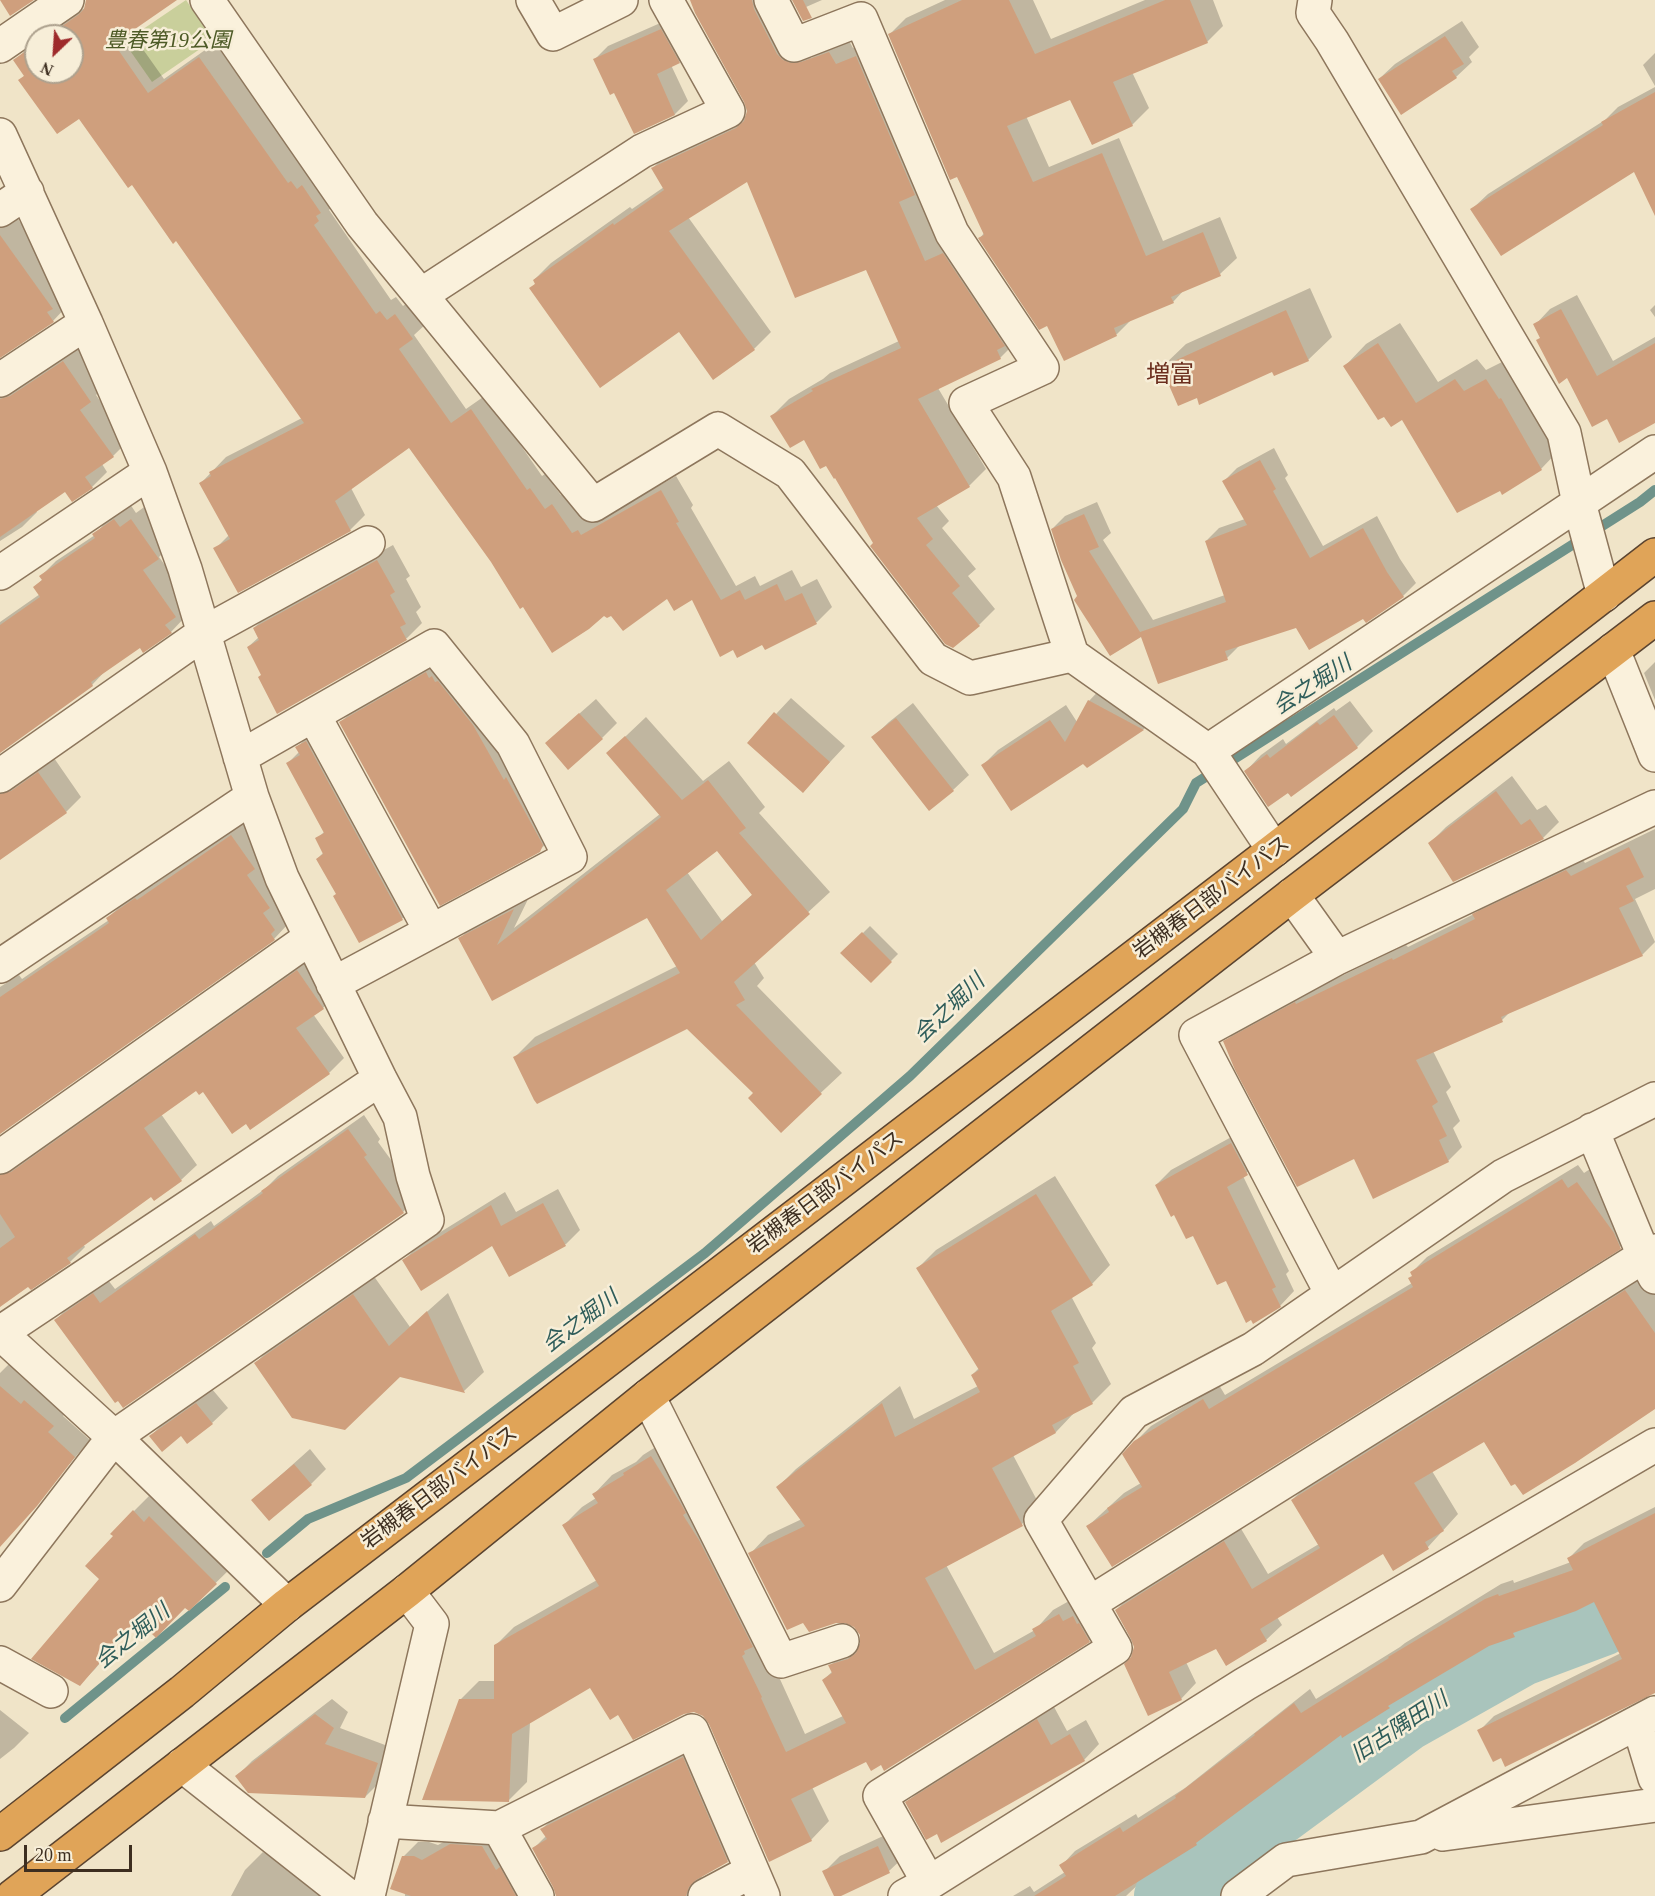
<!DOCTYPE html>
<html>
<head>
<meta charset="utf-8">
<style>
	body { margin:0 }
	#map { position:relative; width:1655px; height:1896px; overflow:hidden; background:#f0e4c8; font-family:"Times New Roman",serif }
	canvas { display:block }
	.north { position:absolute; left:24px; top:24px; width:60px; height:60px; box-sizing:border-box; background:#f7eed8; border:2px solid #ada18e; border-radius:50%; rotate:205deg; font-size:16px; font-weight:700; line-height:24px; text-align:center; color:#3d2e20 }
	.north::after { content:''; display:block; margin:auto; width:21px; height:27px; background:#9e2a2b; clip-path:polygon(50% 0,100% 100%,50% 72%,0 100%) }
	.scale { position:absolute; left:24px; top:1845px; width:108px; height:27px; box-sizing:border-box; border:3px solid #3d2e20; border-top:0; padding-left:8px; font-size:18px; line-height:21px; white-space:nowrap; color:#3d2e20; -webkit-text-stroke:4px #f7eed8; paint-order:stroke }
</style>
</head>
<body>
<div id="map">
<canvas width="1655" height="1896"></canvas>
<div class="north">N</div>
<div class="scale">20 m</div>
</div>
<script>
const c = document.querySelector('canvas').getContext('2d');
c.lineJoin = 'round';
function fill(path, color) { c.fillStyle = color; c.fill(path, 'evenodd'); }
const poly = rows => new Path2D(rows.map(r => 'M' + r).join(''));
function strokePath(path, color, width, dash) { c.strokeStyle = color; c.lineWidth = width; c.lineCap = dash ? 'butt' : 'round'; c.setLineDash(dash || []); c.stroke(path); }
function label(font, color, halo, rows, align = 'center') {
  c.font = font + ' "Times New Roman","Noto Sans JP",serif'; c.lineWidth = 5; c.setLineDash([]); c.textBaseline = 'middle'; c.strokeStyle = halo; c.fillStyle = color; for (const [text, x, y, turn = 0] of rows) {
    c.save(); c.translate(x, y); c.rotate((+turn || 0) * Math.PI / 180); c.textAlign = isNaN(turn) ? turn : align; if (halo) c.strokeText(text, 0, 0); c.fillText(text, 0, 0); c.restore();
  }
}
fill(poly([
	[186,0,213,40,152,82,124,42]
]), '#c9cf9b');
fill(poly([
	[87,0,174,0,130,31,164,79,215,43,304,169,307,167,333,205,329,210,391,300,396,297,403,306,411,300,427,323,414,335,466,409,486,395,542,476,545,474,561,495,568,490,597,521,676,476,693,505,691,508,736,586,755,576,760,586,792,570,801,587,817,579,832,607,817,622,765,648,763,643,692,598,668,597,611,614,523,605,409,446,351,488,365,515,350,530,215,549,229,535,201,483,226,457,302,418,176,239,79,117,20,80,25,75,15,60,36,41,36,72,72,72,72,36,43,36,86,7],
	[691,0,776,0,811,58,848,39,853,48,873,41,1017,341,1000,358,938,388,986,469,969,486,936,505,949,521,942,528,976,569,968,576,995,609,979,625,875,543,836,476,826,464,804,438,772,416,789,399,823,379,830,373,899,341,866,268,748,180,688,217,771,332,754,349,531,288,536,283,534,280,551,263,630,207,632,209,664,187,653,168,669,151,747,115,746,101],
	[802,0,822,0,806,7],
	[945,0,1033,0,1051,39,1145,0,1213,0,1223,26,1207,42,1132,72,1149,108,1132,125,1092,144,1070,98,1026,116,1049,167,1119,138,1163,241,1220,217,1237,258,1220,274,1185,289,1173,302,1132,319,1117,334,1064,359,1048,324,980,238,984,233,890,34,906,18],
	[674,17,692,49,679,62,671,65,688,101,675,114,634,132,615,91,595,59,608,46],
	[1462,21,1479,47,1469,57,1472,62,1456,77,1379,79,1395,64],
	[1655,53,1655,86,1643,65],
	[1655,87,1655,207,1635,169,1472,209,1488,194,1605,120,1618,107],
	[0,205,14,213,67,292,68,305,53,321,0,356],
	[1310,288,1332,337,1308,360,1198,396,1162,367,1186,344],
	[1577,295,1613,361,1655,337,1655,422,1608,417,1568,376,1535,325,1550,309],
	[1655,305,1655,317,1650,310],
	[1400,323,1438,382,1477,359,1486,370,1508,359,1562,447,1541,469,1403,417,1345,366,1366,344],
	[79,347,106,386,96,395,128,441,113,456,102,464,107,472,92,487,65,490,36,510,37,512,22,527,0,541,0,375],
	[1274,448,1288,475,1285,478,1323,546,1377,516,1400,559,1416,583,1403,596,1364,617,1297,626,1240,645,1227,658,1159,682,1142,635,1079,597,1052,529,1065,516,1097,502,1111,533,1103,540,1153,620,1225,595,1206,541,1219,528,1245,519,1224,481,1237,468],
	[130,504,136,513,147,505,174,542,159,557,191,601,186,616,171,632,141,646,107,669,92,685,0,751,0,622,40,594,35,587,43,579,41,576,56,561,95,535,109,518],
	[393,545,410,576,406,579,421,607,416,612,422,623,407,638,278,712,263,674,248,647,259,637,254,628,270,612],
	[442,658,555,834,539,851,341,722,356,707],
	[1655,662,1655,700,1644,673],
	[1104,685,1159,714,1144,729,1087,766,1084,761,983,765,998,750,1066,705,1077,722,1089,701],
	[791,698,845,746,803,791,749,743],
	[596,699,617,723,602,738,563,728],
	[1350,701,1373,731,1357,747,1291,795,1246,771,1261,755,1283,739,1286,744,1334,708,1336,711],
	[913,703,969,775,953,790,873,737,889,722],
	[646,717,703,781,729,761,765,807,759,813,830,892,754,962,764,978,757,986,842,1073,781,1130,755,1093,687,1027,515,1057,535,1037,677,966,647,916,492,999,460,938,481,918,532,891,514,928,660,814,608,753],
	[717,849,753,894,722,921,687,872],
	[313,732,418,903,403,918,360,941,337,894,317,859,324,852,317,839,325,831,288,763,299,752,297,747],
	[54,758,81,797,66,812,0,858,0,771],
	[1512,776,1537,810,1546,805,1559,822,1543,838,1453,880,1430,843,1446,827],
	[247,821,289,923,274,939,0,1132,0,987,19,975,22,979,51,959,109,920,108,918,123,903,151,884,153,885],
	[1655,829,1655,889,1635,899,1655,942,1642,955,1511,1011,1502,1020,1433,1051,1451,1087,1446,1092,1460,1121,1453,1128,1462,1147,1448,1161,1354,1157,1225,1042,1239,1028,1310,991,1406,945,1408,947,1476,913,1488,901,1581,857,1585,863],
	[870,926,898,954,871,981,843,953],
	[312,956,338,992,323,1008,313,1014,344,1058,329,1073,246,1122,203,1090,196,1089,161,1114,197,1165,181,1180,154,1199,152,1195,83,1244,85,1247,70,1262,29,1284,0,1285,0,1152],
	[364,1115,380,1139,378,1142,418,1197,403,1212,56,1320,70,1305,108,1280,115,1289,211,1221,214,1226,266,1188,278,1176],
	[1246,1129,1262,1159,1243,1176,1289,1271,1286,1274,1294,1291,1280,1306,1226,1279,1194,1234,1175,1213,1156,1185,1171,1170],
	[1578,1165,1584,1173,1593,1167,1635,1232,1620,1247,1088,1526,1124,1493,1141,1483,1135,1442,1151,1426,1219,1385,1225,1395,1412,1283,1413,1275,1412,1272,1427,1257],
	[1055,1176,1110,1265,1092,1284,1071,1296,1096,1343,1092,1348,1111,1384,1092,1403,1074,1413,1056,1432,1013,1455,1040,1506,1022,1524,946,1565,994,1653,1035,1630,1053,1610,1078,1596,1107,1622,1089,1641,882,1763,867,1760,812,1787,829,1821,811,1840,704,1715,694,1711,619,1713,590,1686,530,1722,527,1782,509,1800,460,1700,479,1681,495,1681,495,1646,514,1627,597,1580,564,1525,582,1507,596,1498,594,1494,612,1475,636,1462,643,1455,670,1438,805,1734,843,1716,823,1680,833,1671,830,1666,848,1647,862,1643,861,1634,855,1626,750,1554,768,1535,802,1519,778,1487,796,1469,900,1386,914,1419,978,1386,972,1375,979,1368,918,1268,936,1250],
	[558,1189,580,1230,566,1244,509,1275,493,1244,404,1260,418,1246,505,1192,516,1212],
	[373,1275,410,1327,448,1293,484,1372,464,1391,399,1375,256,1363,275,1343],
	[1642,1275,1655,1291,1655,1407,1484,1440,1432,1471,1458,1514,1428,1547,1393,1569,1383,1552,1277,1617,1282,1625,1266,1640,1217,1647,1186,1662,1196,1683,1181,1699,1132,1658,1135,1647,1116,1610,1132,1594,1240,1527,1268,1574,1319,1544,1292,1500,1308,1484],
	[9,1364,37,1389,41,1385,68,1410,63,1416,90,1440,0,1544,0,1373],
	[212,1389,228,1408,212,1423,187,1442,181,1434,151,1436,166,1420],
	[310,1449,326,1469,311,1484,253,1500],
	[149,1496,161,1507,165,1502,232,1567,189,1609,185,1606,138,1618,95,1669,80,1684,101,1579,115,1536,134,1511],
	[1655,1507,1655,1684,1501,1756,1479,1731,1494,1716,1621,1653,1594,1600,1523,1628,1514,1636,1489,1645,1396,1700,1389,1707,1341,1733,1205,1834,1196,1843,1142,1877,1144,1879,1126,1896,1013,1896,1030,1886,1034,1892,1065,1872,1061,1866,1075,1851,1136,1814,1138,1818,1185,1788,1310,1689,1316,1699,1400,1647,1405,1643,1501,1584,1513,1580,1514,1583,1571,1562,1569,1558,1584,1543],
	[332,1699,348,1712,340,1728,393,1748,381,1781,365,1797,237,1776,252,1761],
	[1053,1705,1067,1731,1086,1720,1099,1744,1084,1760,937,1832,907,1803,923,1787],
	[0,1710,29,1733,14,1748,0,1759],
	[698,1743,742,1846,727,1861,702,1875,701,1879,703,1889,709,1896,557,1896,555,1886,534,1848,546,1836,542,1829,557,1814],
	[467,1829,497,1831,541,1896,405,1896,403,1857,418,1842,429,1842,438,1845],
	[894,1831,905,1856,889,1871,836,1896,824,1872,840,1856],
	[263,1852,279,1861,324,1896,231,1896,245,1870]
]), '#0003');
strokePath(poly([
	[267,1553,308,1519,406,1478,705,1253,910,1076,1183,809,1196,783,1640,502,1655,490],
	[65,1718,225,1587]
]), '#6f938a', 10);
strokePath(poly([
	[1166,1896,1405,1720,1522,1654,1602,1624,1655,1596]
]), '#a9c4bc', 64);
fill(poly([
	[0,0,34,0,10,16],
	[86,0,177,0,122,38,123,40,115,45,148,93,199,57,288,183,291,181,297,189,302,185,321,213,316,216,319,221,314,225,376,314,380,311,387,320,395,314,413,339,399,349,451,423,471,409,527,490,530,488,545,509,552,504,572,533,578,530,581,535,661,490,679,522,676,523,721,600,740,590,745,600,777,584,785,601,802,593,817,624,765,650,762,645,737,658,733,650,720,657,692,600,674,611,667,599,623,631,611,616,607,618,604,616,589,629,552,653,523,607,520,609,491,562,409,448,335,501,351,531,238,593,213,548,230,539,199,483,211,476,209,472,304,423,176,241,173,244,132,185,128,188,79,119,57,134,18,80,24,76,13,60,36,44,36,72,72,72,72,36,48,36,78,15,84,9],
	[690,0,752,0,754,9,777,54,783,60,791,63,801,62,829,52,836,64,856,56,915,195,899,202,925,261,943,253,1005,346,997,350,1001,359,918,399,970,487,917,518,933,539,926,545,960,586,952,593,980,626,953,648,945,644,870,546,873,543,835,478,834,479,826,466,820,469,804,440,790,448,770,416,813,391,811,389,901,348,866,270,795,298,747,182,669,231,755,350,713,380,679,332,600,388,529,288,535,284,533,280,613,223,614,225,664,190,651,168,736,128,744,121,747,111,744,102,695,13],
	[792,0,803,0,812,18,803,21],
	[962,0,1009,0,1035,54,1165,0,1190,0,1208,43,1113,82,1133,126,1092,145,1070,100,1007,126,1033,182,1102,153,1146,256,1203,232,1221,276,1171,297,1174,303,1114,328,1117,336,1064,361,1047,326,1039,330,978,238,984,235,957,177,950,180,888,34],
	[661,29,680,63,657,74,675,115,634,134,614,93,610,95,593,59],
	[1445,36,1464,64,1452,71,1457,78,1401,115,1378,79],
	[1655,92,1655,216,1634,172,1501,256,1470,209,1603,125,1601,122],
	[0,235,53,309,47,312,54,322,0,358],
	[1561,309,1597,376,1655,343,1655,423,1619,443,1607,419,1592,427,1567,378,1559,384,1536,340,1540,338,1533,324],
	[1286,310,1309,361,1274,376,1272,372,1199,405,1197,398,1178,406,1161,367],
	[1378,343,1416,403,1455,379,1464,391,1486,379,1499,399,1501,398,1542,470,1502,495,1500,491,1457,513,1402,420,1391,427,1384,417,1378,420,1343,366],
	[63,361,91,402,80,410,114,457,85,477,93,488,72,502,65,492,0,537,0,399,10,396],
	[1260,460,1276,489,1273,491,1310,558,1363,528,1387,572,1404,597,1366,623,1363,619,1309,650,1296,628,1225,651,1228,660,1158,684,1141,637,1110,656,1074,600,1077,596,1061,560,1051,529,1084,514,1099,547,1089,551,1140,632,1226,602,1205,541,1247,525,1222,481],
	[114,519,120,527,131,519,159,559,143,570,176,617,165,625,172,633,143,653,140,648,91,682,93,686,0,753,0,625,40,597,33,587,42,580,39,576,95,538,92,534],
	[377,560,395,592,390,595,406,624,400,627,407,640,277,714,258,677,261,675,247,647,259,640,253,628],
	[426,672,429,678,432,676,435,682,438,681,473,725,504,780,506,777,543,845,540,852,440,906,339,722],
	[1088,700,1144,730,1087,768,1083,764,1011,811,981,765,1050,720,1065,742],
	[774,712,830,762,803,793,747,743],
	[579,713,603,739,568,770,545,743],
	[1334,715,1358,748,1291,797,1288,793,1268,807,1244,771,1267,754,1270,758,1317,722,1320,725],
	[896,718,954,791,929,811,871,737],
	[625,736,682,800,708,780,746,828,739,833,810,914,734,982,745,1000,736,1005,822,1094,781,1133,748,1098,753,1093,687,1029,537,1104,534,1100,513,1057,680,973,647,918,492,1001,458,938,514,909,497,945,661,817,606,753],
	[717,851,752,895,701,940,666,890],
	[306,741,403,920,359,943,333,896,336,894,316,859,323,854,315,838,324,833,286,763,300,755,295,747],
	[38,772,67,813,0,860,0,794,11,791],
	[1496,791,1521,825,1530,819,1544,839,1453,882,1428,843],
	[231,835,255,869,247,875,270,908,263,913,275,930,271,934,275,940,0,1134,0,997,109,923,106,918,135,898,137,900],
	[1629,847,1644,877,1626,886,1634,901,1619,908,1643,956,1501,1017,1503,1022,1416,1060,1438,1102,1432,1106,1447,1136,1439,1140,1449,1162,1373,1199,1354,1159,1297,1187,1235,1070,1223,1041,1295,1002,1296,1004,1392,958,1393,960,1475,919,1472,914,1566,870,1571,876],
	[862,932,892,962,871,983,840,953],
	[297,970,324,1009,296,1028,330,1074,250,1130,246,1124,232,1134,203,1092,199,1095,196,1091,144,1128,182,1181,154,1201,151,1197,67,1258,71,1263,31,1290,28,1287,0,1307,0,1248,15,1237,0,1214,0,1175,11,1172],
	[348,1129,367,1155,364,1157,404,1213,123,1408,118,1401,115,1403,54,1320,93,1293,100,1303,195,1234,199,1239,263,1193,261,1191],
	[1231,1143,1248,1175,1227,1187,1276,1287,1272,1289,1281,1307,1253,1324,1251,1320,1246,1323,1226,1281,1217,1285,1193,1236,1186,1239,1174,1215,1171,1217,1155,1185],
	[1562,1179,1568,1188,1577,1182,1614,1233,1621,1249,1112,1567,1086,1526,1109,1512,1107,1508,1142,1487,1122,1454,1134,1441,1203,1399,1209,1409,1413,1287,1408,1278,1412,1276,1410,1272],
	[1036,1194,1093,1285,1051,1311,1079,1363,1073,1366,1093,1404,1052,1425,1056,1433,992,1468,1023,1526,925,1578,975,1670,1036,1636,1032,1629,1059,1614,1063,1621,1073,1616,1077,1624,1079,1623,1090,1642,884,1771,881,1765,871,1771,866,1762,791,1799,812,1841,769,1862,709,1724,703,1716,694,1712,684,1714,633,1740,618,1715,610,1720,590,1688,512,1734,509,1802,422,1800,459,1699,494,1699,494,1645,599,1586,562,1525,598,1503,592,1494,624,1475,623,1473,651,1456,681,1504,686,1513,683,1515,699,1540,753,1647,744,1651,745,1654,742,1656,762,1697,761,1698,786,1752,846,1723,822,1680,832,1673,828,1665,848,1659,856,1653,860,1644,860,1635,854,1627,845,1623,836,1623,809,1632,803,1623,787,1630,748,1553,805,1526,776,1487,882,1403,895,1437,980,1392,971,1375,979,1370,916,1268],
	[543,1203,566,1246,509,1277,492,1246,421,1291,402,1260,491,1205,501,1226],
	[1625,1290,1655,1333,1655,1409,1575,1463,1523,1495,1515,1484,1511,1486,1484,1442,1414,1483,1444,1531,1425,1542,1429,1549,1393,1571,1383,1554,1260,1629,1267,1641,1226,1666,1216,1649,1169,1672,1182,1700,1148,1716,1124,1664,1131,1657,1134,1647,1131,1639,1115,1610,1224,1541,1252,1589,1320,1548,1291,1500],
	[353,1294,389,1346,427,1311,465,1393,400,1377,345,1430,292,1418,254,1363],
	[0,1386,21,1404,24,1400,54,1426,48,1432,75,1457,37,1506,0,1547],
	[196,1403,213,1424,187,1444,181,1436,162,1452,149,1436],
	[294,1464,312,1485,269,1521,251,1500],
	[133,1510,144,1522,149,1516,217,1584,189,1611,185,1608,156,1638,137,1619,80,1686,31,1659,99,1579,85,1566,113,1536,110,1534],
	[1655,1513,1655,1693,1505,1767,1501,1758,1493,1762,1477,1730,1622,1659,1594,1602,1576,1611,1513,1633,1515,1637,1489,1646,1388,1706,1390,1708,1342,1738,1341,1735,1196,1843,1197,1845,1115,1896,1034,1896,1066,1876,1059,1865,1120,1827,1123,1832,1176,1798,1175,1796,1255,1735,1254,1734,1294,1703,1301,1713,1389,1658,1388,1657,1485,1599,1498,1594,1499,1596,1573,1570,1567,1558],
	[315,1714,334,1728,325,1744,378,1763,365,1798,248,1793,235,1776],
	[1037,1719,1051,1745,1070,1734,1085,1761,941,1843,937,1834,926,1840,905,1802],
	[683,1757,728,1862,696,1880,689,1887,686,1896,556,1896,553,1887,532,1848,547,1839,540,1829],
	[450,1844,482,1846,496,1870,500,1867,516,1896,411,1896,390,1889,402,1856,414,1856,422,1860],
	[878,1846,890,1873,841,1896,834,1896,822,1871]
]), '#cf9f7d');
const minor = poly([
	[207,0,362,224,593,505,718,429,790,473,933,659,970,678,1072,655,1208,751,1274,850],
	[533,0,553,34,621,0],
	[771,0,794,45,861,19,952,233,1042,368,966,403,1014,477,1072,655],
	[0,46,67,0],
	[0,135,86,323,150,472,185,569,252,797,282,878,380,1079,400,1117,413,1176,427,1220,114,1437,0,1585],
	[0,210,27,192],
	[421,295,642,151,728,111,666,0],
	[0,380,86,323],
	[0,573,150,472],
	[1604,595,1579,503,1655,452],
	[1613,650,1655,755],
	[314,716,431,931],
	[1208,751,1579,503,1564,433,1332,41,1313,13,1315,0],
	[240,757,434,646,513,744,570,857,333,984],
	[0,776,204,633,368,543],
	[1292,895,1337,958,1655,807],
	[0,966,252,797],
	[1592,1130,1644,1256,1655,1277],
	[0,1157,310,938],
	[1332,1294,1196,1035,1337,958],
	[0,1333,380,1079],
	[0,1333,114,1437,287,1605],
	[648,1396,781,1661,842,1641],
	[1090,1603,1644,1256,1655,1251],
	[0,1663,51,1691],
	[1638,1722,1655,1778],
	[182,1765,348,1896],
	[385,1821,499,1828,692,1731,763,1896],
	[499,1828,537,1896],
	[1443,1834,1655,1805],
	[929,1883,880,1796,1115,1648,1041,1520,1134,1412,1253,1349,1503,1176,1655,1099],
	[368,1896,432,1624,407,1591],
	[705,1896,752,1871],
	[905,1896,929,1883,1245,1684,1655,1445],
	[1238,1896,1286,1860,1421,1837,1655,1713]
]);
const highway = poly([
	[0,1834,182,1692,287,1605,1274,850,1655,555],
	[13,1896,407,1591,648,1396,1292,895,1655,618]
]);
strokePath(minor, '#8d765c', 36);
strokePath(highway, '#5b4430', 36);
strokePath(minor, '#faf1dc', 33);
strokePath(highway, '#e0a458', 33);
label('italic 21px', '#4d5a26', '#f7eed8', [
	["豊春第19公園",168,41]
]);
label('21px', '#3d2e20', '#f7eed8', [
	["岩槻春日部バイパス",1212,898,-37],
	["岩槻春日部バイパス",826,1193,-37],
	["岩槻春日部バイパス",440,1488,-37]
]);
label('italic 22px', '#2f5d5a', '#f7eed8', [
	["会之堀川",1313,686,-33],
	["会之堀川",950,1009,-44],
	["会之堀川",581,1322,-37],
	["会之堀川",133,1637,-39],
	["旧古隅田川",1400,1728,-33]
]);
label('24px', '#6b2e1e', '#f7eed8', [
	["増富",1170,376]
]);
</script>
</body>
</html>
